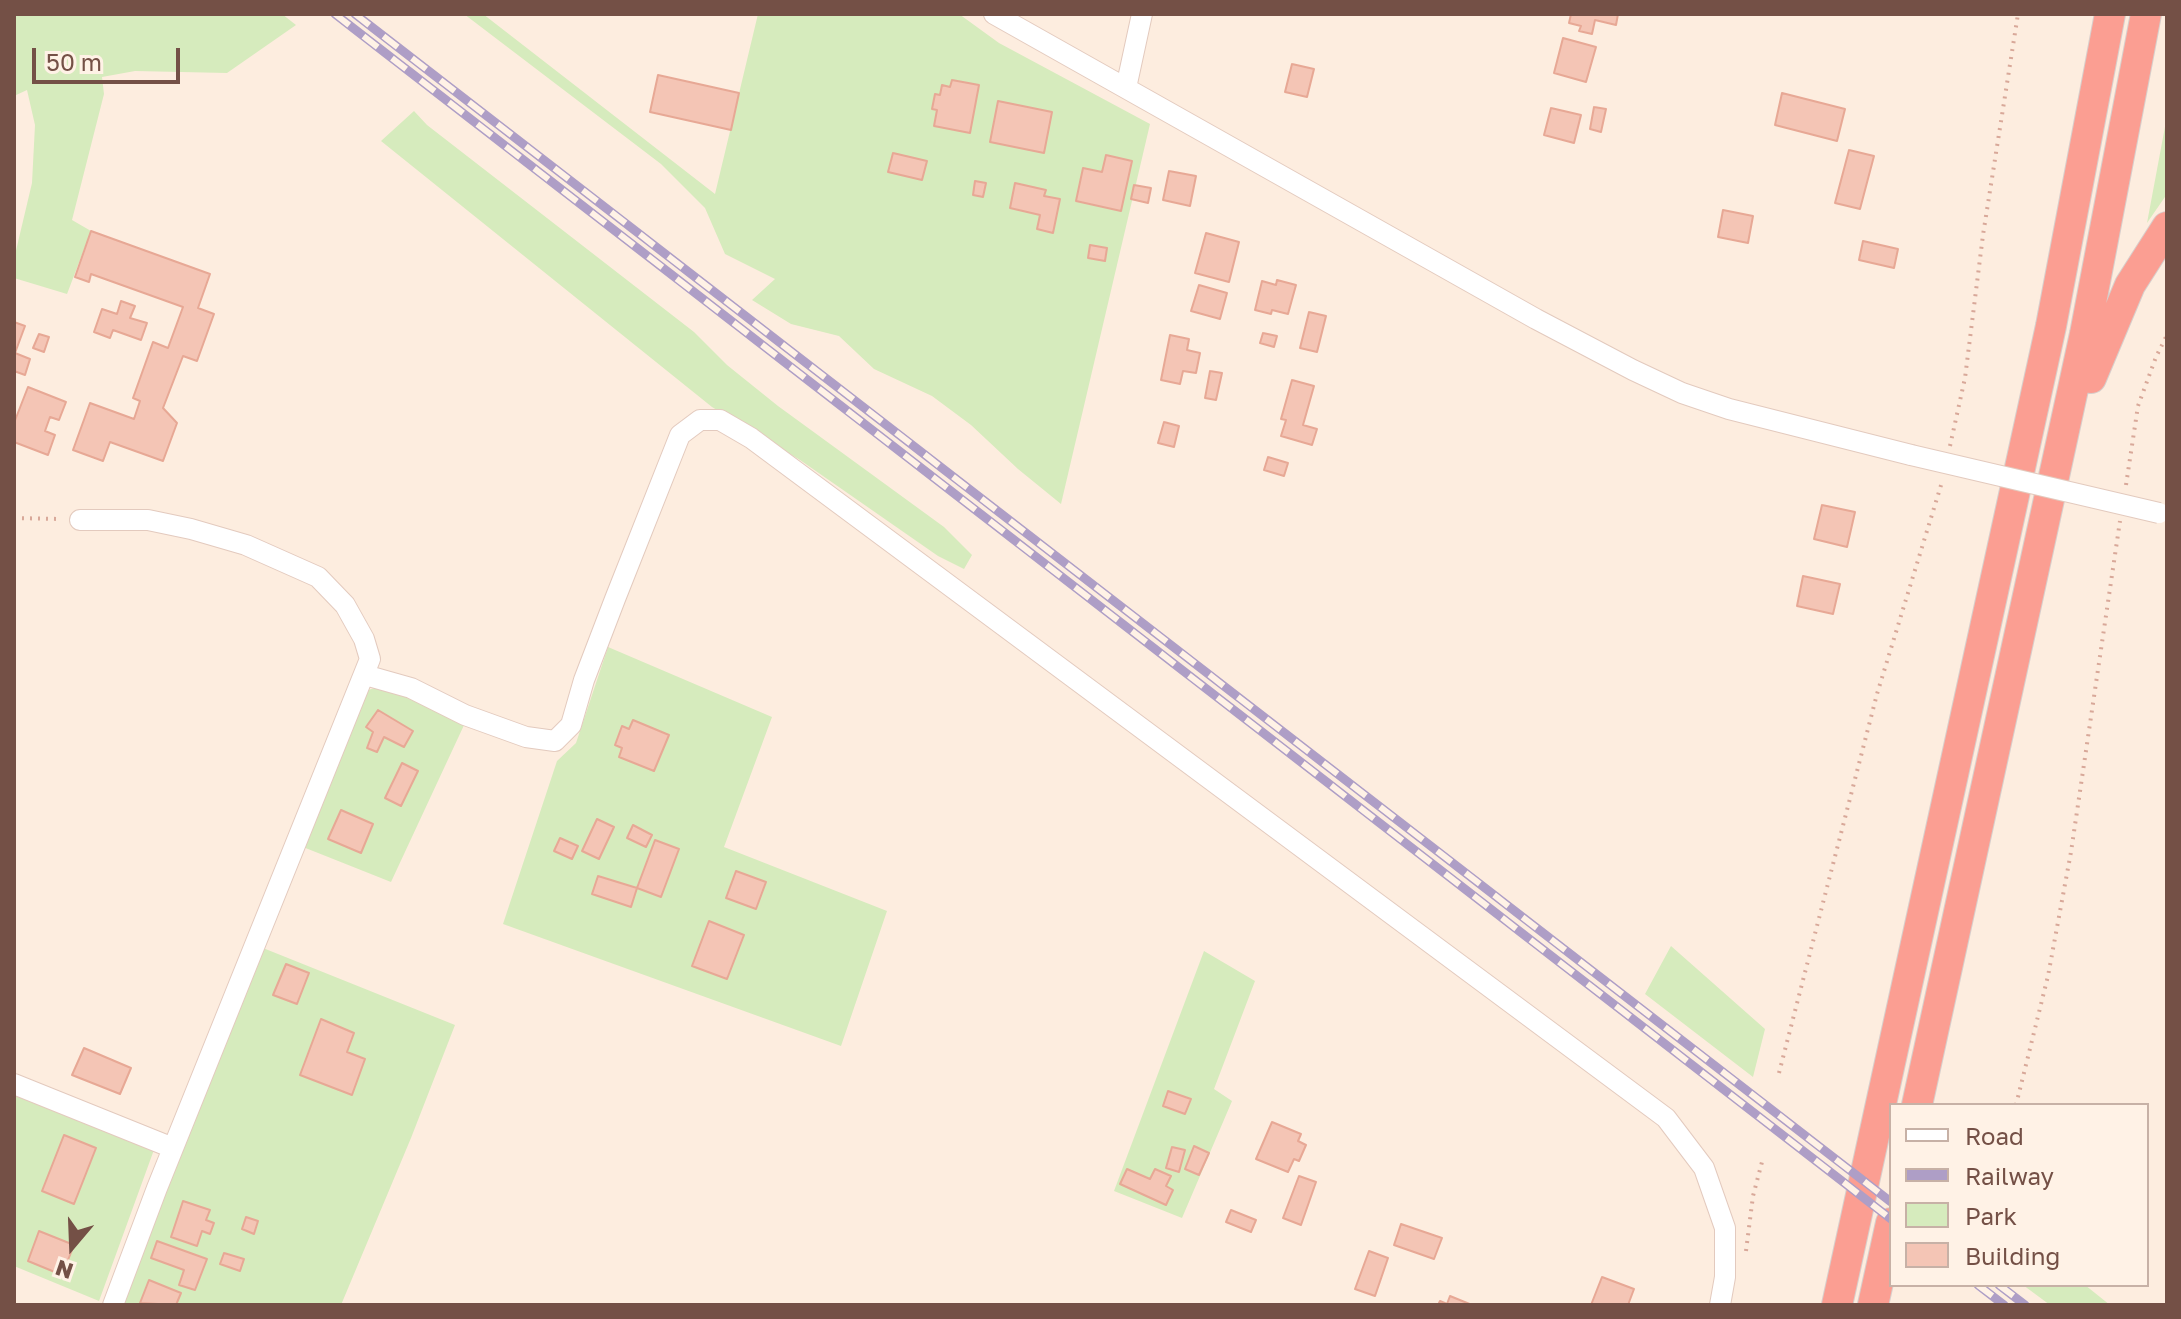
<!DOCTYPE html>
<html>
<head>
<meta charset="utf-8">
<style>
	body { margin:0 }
	#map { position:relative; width:2181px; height:1319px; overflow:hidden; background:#fdeddf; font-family:"Golos Text",sans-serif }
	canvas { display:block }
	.frame { position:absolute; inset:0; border:16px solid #745046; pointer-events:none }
	.legend { position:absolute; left:1889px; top:1103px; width:260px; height:184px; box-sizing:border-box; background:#fff2e6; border:2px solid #c7b1a6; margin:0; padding:10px 14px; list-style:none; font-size:24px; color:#745046 }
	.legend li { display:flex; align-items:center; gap:16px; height:40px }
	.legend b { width:40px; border:2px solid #c7b1a6 }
	.north { position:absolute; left:32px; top:1207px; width:80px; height:80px; -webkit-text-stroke:6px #fff2e6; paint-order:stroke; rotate:199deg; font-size:22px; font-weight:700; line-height:32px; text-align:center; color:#745046 }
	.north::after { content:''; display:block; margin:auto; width:28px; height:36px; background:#745046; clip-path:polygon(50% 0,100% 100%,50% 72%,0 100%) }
	.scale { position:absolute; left:32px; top:48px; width:148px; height:36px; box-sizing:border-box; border:4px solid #745046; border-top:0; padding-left:10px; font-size:24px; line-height:28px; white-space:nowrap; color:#745046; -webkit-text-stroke:6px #fff2e6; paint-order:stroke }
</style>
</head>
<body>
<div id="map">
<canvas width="2181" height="1319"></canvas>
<div class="frame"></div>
<ul class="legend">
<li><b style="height:10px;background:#fff"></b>Road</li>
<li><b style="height:10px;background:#ae9ec6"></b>Railway</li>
<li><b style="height:22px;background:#d6ebbd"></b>Park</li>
<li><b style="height:22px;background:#f4c5b5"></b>Building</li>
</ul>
<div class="north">N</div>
<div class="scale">50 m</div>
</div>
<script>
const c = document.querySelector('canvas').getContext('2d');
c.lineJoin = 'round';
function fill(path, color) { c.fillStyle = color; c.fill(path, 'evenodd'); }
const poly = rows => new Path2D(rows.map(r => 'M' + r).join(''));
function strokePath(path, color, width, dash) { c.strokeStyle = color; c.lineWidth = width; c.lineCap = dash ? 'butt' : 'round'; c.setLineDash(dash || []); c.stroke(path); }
fill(poly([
	[14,14,282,14,296,25,227,73,135,71,102,77,104,94,72,220,91,231,67,294,14,278,14,259,32,183,35,125,27,90,14,96],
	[464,14,483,14,715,194,758,14,959,14,999,43,1150,124,1061,504,1018,469,971,425,932,396,874,369,839,336,791,324,752,300,775,279,725,254,705,208,661,164],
	[414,111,427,125,694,332,727,365,778,406,944,527,972,555,964,569,938,556,800,460,712,407,381,141],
	[2167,116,2167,194,2147,223],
	[608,647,772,717,724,847,887,911,841,1046,503,924,557,761,576,743],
	[382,686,406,695,465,723,391,882,303,847,368,690],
	[1671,946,1765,1029,1753,1077,1645,994],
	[263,948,455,1025,411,1138,341,1305,118,1305],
	[1204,951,1255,981,1214,1089,1232,1101,1182,1218,1114,1191],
	[14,1089,155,1147,99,1301,14,1266],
	[2023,1285,2085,1285,2110,1305,2050,1305]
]), '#d6ebbd');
const building = poly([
	[1571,14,1618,14,1616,25,1595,20,1592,34,1579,31,1581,26,1569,23,1571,14],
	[1563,38,1596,47,1586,82,1554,73,1563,38],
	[1292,64,1314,69,1307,97,1285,92,1292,64],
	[658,75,739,93,731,130,650,112,658,75],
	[952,80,979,85,970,133,934,126,937,110,932,109,935,94,940,95,942,85,950,87,952,80],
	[1782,93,1845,109,1837,141,1775,125,1782,93],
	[998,101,1052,112,1044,153,990,142,998,101],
	[1594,107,1606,109,1601,132,1590,129,1594,107],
	[1551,108,1581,115,1574,143,1544,135,1551,108],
	[1849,150,1874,156,1860,209,1835,203,1849,150],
	[893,153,927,161,922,180,888,172,893,153],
	[1106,155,1132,161,1121,211,1076,201,1083,168,1102,172,1106,155],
	[1169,171,1196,176,1190,206,1163,200,1169,171],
	[975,181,986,183,983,197,973,195,975,181],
	[1015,183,1046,190,1044,196,1060,199,1053,233,1037,229,1040,215,1010,208,1015,183],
	[1134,185,1151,188,1148,203,1131,199,1134,185],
	[1723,210,1753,216,1748,243,1718,237,1723,210],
	[91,231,210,274,198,308,214,314,197,361,183,356,163,408,177,423,163,461,110,442,103,461,73,450,90,403,134,419,140,401,133,398,153,342,168,348,183,307,91,274,89,282,75,277,91,231],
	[1206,233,1239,242,1229,282,1195,273,1206,233],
	[1863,241,1898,249,1894,268,1859,260,1863,241],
	[1090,245,1107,248,1105,261,1088,258,1090,245],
	[1277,280,1296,285,1288,314,1272,310,1271,314,1255,310,1262,281,1276,285,1277,280],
	[1199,285,1227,293,1220,319,1191,311,1199,285],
	[121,301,135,306,130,318,147,323,141,340,113,330,110,338,94,332,102,309,117,314,121,301],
	[1309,312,1326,316,1317,352,1300,348,1309,312],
	[14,322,25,326,15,353,30,359,25,375,14,371,14,322],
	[1263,333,1277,336,1274,347,1260,343,1263,333],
	[39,334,49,337,44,352,33,348,39,334],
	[1170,335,1189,339,1187,350,1200,353,1196,373,1183,371,1180,384,1161,380,1170,335],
	[1210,371,1222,373,1216,400,1205,398,1210,371],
	[1292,380,1314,386,1303,425,1317,429,1312,445,1281,436,1286,420,1281,419,1292,380],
	[28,387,66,402,59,420,50,417,45,431,55,435,48,455,14,442,14,423,28,387],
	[1164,422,1179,426,1174,447,1158,443,1164,422],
	[1268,457,1288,463,1284,476,1264,470,1268,457],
	[1822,505,1855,512,1847,547,1814,539,1822,505],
	[1803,576,1840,584,1833,614,1797,606,1803,576],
	[378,710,413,731,404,747,384,737,377,752,367,748,373,732,366,727,378,710],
	[633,720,669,735,654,771,619,757,622,748,615,745,622,726,629,729,633,720],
	[402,763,418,771,401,806,385,798,402,763],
	[341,810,373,824,361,853,328,839,341,810],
	[597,819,614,827,599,859,582,851,597,819],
	[633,825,652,835,646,847,627,838,633,825],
	[560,838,578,846,572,859,554,851,560,838],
	[655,840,679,849,661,897,637,888,655,840],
	[736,871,766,882,756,909,726,898,736,871],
	[598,876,637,888,631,907,592,894,598,876],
	[709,921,744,935,727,979,692,966,709,921],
	[286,964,309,973,297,1004,273,995,286,964],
	[321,1019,354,1033,347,1052,365,1059,352,1095,300,1075,321,1019],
	[84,1048,131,1068,120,1094,72,1075,84,1048],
	[1168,1091,1191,1099,1185,1114,1163,1106,1168,1091],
	[1272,1122,1301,1134,1298,1141,1306,1145,1299,1161,1294,1159,1288,1172,1256,1159,1272,1122],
	[64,1135,96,1148,74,1204,42,1191,64,1135],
	[1194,1146,1209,1153,1199,1175,1185,1169,1194,1146],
	[1172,1147,1185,1150,1179,1172,1166,1168,1172,1147],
	[1127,1169,1150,1179,1155,1169,1171,1176,1166,1186,1173,1190,1166,1205,1120,1184,1127,1169],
	[1299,1176,1316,1182,1301,1225,1283,1218,1299,1176],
	[183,1201,210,1210,206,1220,214,1223,210,1234,202,1231,197,1246,171,1237,183,1201],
	[1231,1210,1256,1220,1251,1232,1226,1222,1231,1210],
	[246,1217,258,1221,254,1234,242,1229,246,1217],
	[1401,1224,1442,1238,1434,1259,1394,1245,1401,1224],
	[39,1231,74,1245,62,1275,28,1261,39,1231],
	[157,1241,207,1259,195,1290,179,1285,184,1270,151,1258,157,1241],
	[1369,1251,1388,1258,1375,1296,1355,1289,1369,1251],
	[224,1253,244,1259,240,1271,220,1264,224,1253],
	[1602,1277,1634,1289,1628,1305,1591,1305,1602,1277],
	[149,1280,181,1293,176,1305,140,1303,149,1280],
	[1450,1296,1472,1305,1438,1305,1440,1301,1447,1304,1450,1296]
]);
fill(building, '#f4c5b5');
strokePath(building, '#e7a895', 2);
const minor = poly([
	[994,14,1536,319,1633,370,1682,393,1729,409,1911,455],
	[1126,88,1142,14],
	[80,520,148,520,191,529,246,545,318,577,345,605,364,639,370,659,157,1188,113,1305],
	[365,675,411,688,465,715,526,737,555,741,571,725,584,680,615,599,680,435,700,420,720,420,751,438,1666,1118,1704,1168,1725,1228,1725,1277,1720,1305],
	[14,1084,173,1148]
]);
const highway = poly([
	[2091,378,2130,285,2167,227],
	[1917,1105,2085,334,2146,14],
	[1837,1305,2051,326,2110,14],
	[1873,1305,1891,1223]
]);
strokePath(minor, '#e3cabe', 22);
strokePath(highway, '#d8cecb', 32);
strokePath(poly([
	[1950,446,1965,378,1983,235,2018,14],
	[2126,485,2138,406,2156,357,2167,335],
	[14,518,61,519],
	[1779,1073,1877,694,1942,482],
	[2016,1105,2048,976,2071,852,2120,521],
	[1746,1251,1753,1196,1762,1162]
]), '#d8a899', 4, [2, 6]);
strokePath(minor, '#fff', 20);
strokePath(highway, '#fb9e92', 30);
const rail = poly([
	[335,14,1891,1219],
	[355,14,1891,1202],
	[1978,1285,2004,1305],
	[1999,1285,2025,1305]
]);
strokePath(rail, '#ae9ec6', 9);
strokePath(rail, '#fff2e6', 6, [18]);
const minorBridge = poly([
	[1911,455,2159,513]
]);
strokePath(minorBridge, '#e3cabe', 22, []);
strokePath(minorBridge, '#fff', 20);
</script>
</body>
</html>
